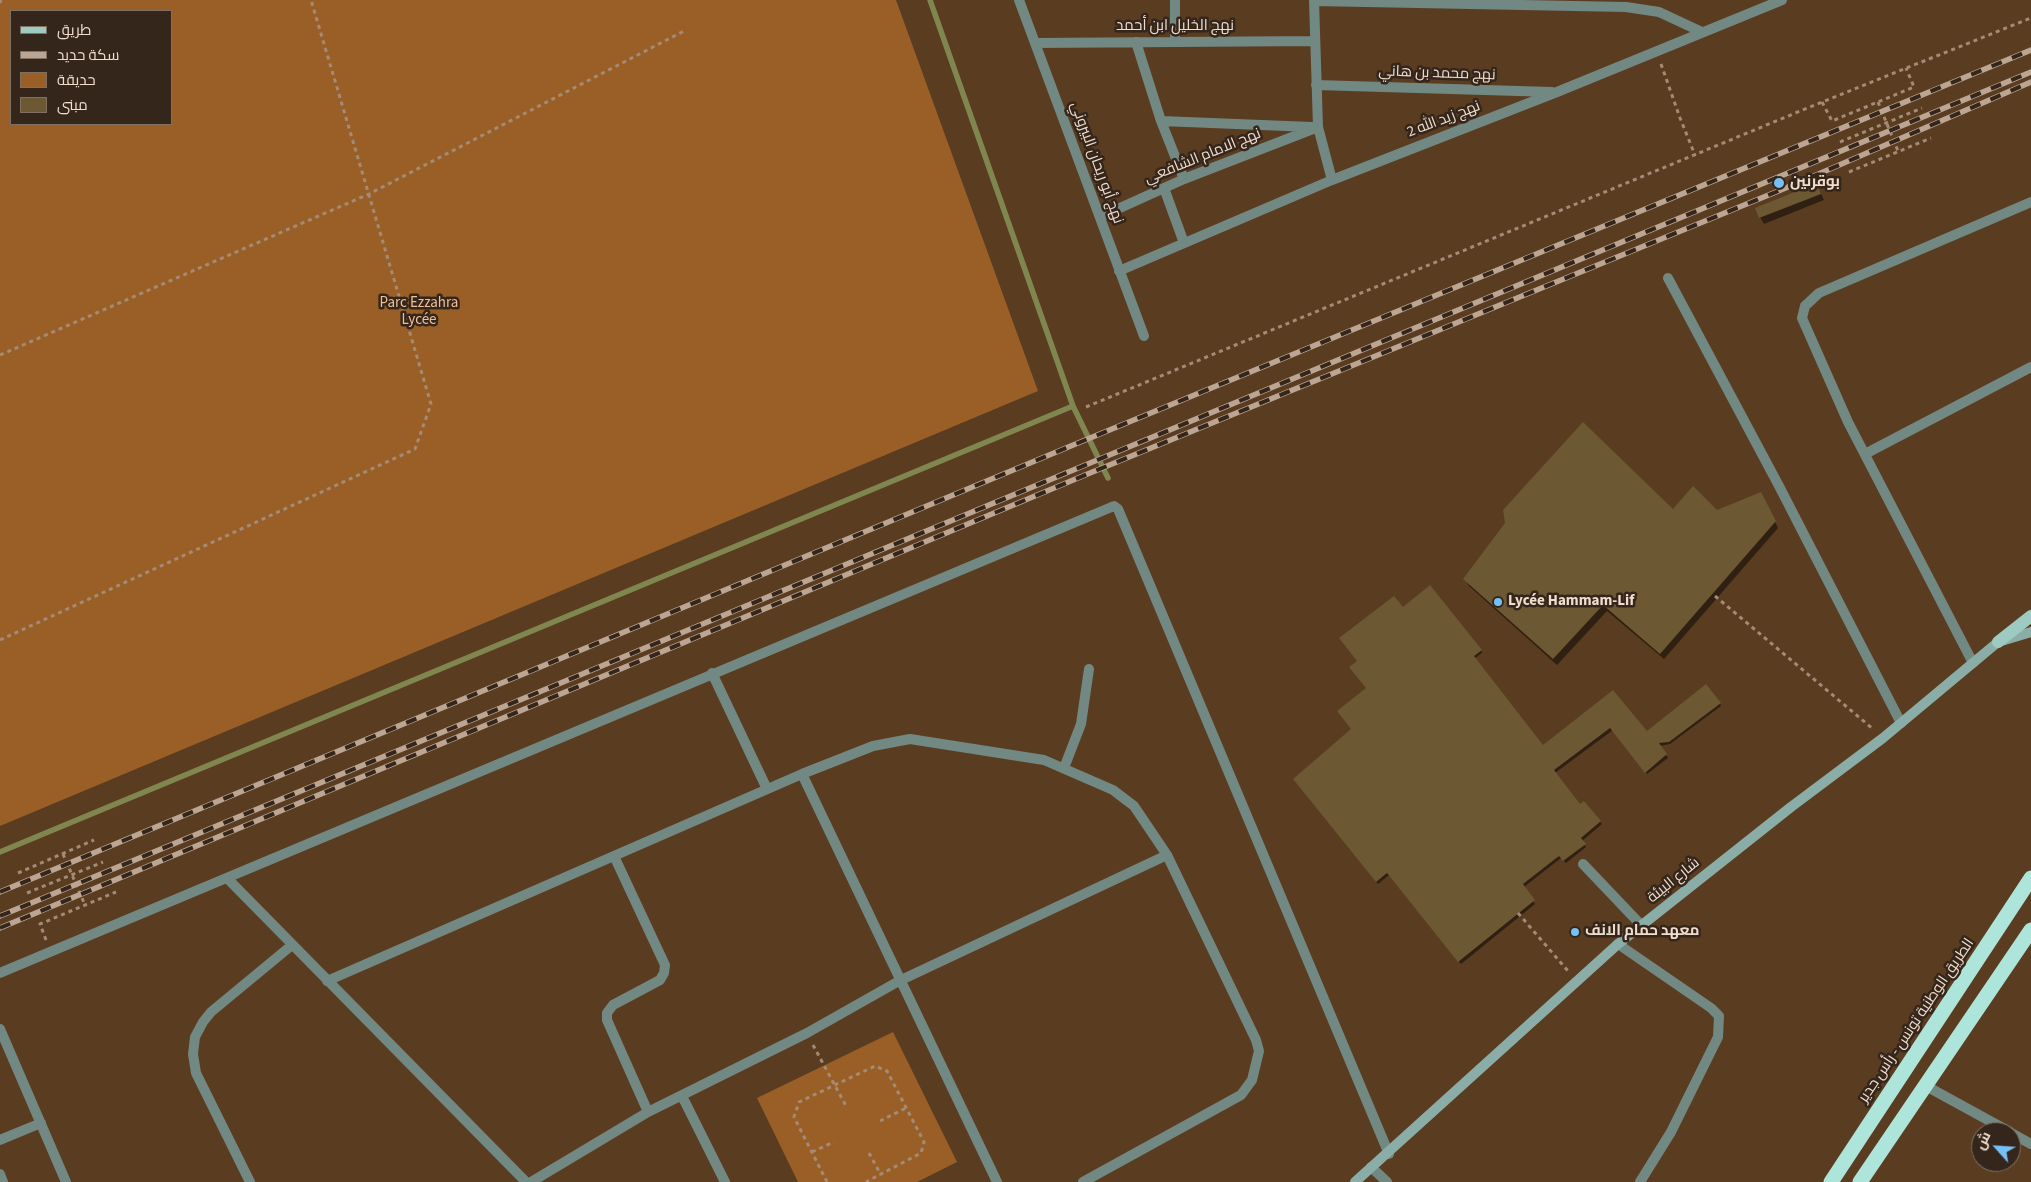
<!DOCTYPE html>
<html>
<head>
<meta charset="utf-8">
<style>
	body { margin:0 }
	#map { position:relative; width:2031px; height:1182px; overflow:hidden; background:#5a3c21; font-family:"Source Sans 3",Cairo,sans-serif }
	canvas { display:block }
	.legend { position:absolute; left:10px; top:10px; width:162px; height:115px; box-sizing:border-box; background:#35261b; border:1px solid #806f63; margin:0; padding:6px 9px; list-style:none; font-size:15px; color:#f0ddce }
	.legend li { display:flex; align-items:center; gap:10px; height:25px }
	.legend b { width:25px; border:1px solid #806f63 }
	.north { position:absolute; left:1971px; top:1122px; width:50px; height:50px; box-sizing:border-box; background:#35261b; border:1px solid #806f63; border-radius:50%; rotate:296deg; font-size:14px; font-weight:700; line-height:20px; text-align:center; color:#f0ddce }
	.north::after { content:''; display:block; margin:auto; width:18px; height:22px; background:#75c0f6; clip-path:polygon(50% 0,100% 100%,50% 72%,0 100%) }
</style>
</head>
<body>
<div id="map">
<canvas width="2031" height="1182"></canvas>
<ul class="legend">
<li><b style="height:6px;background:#9dcbc2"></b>طريق</li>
<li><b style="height:6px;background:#bca592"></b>سكة حديد</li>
<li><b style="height:14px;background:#9a5f27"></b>حديقة</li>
<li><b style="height:14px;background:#6c5833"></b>مبنى</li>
</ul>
<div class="north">ش</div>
</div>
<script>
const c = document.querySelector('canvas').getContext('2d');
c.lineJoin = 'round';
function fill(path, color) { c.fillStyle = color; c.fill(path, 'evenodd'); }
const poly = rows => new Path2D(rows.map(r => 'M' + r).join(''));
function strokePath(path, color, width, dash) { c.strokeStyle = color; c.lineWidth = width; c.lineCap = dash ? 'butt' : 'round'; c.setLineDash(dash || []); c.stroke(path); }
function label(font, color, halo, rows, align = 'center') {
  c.font = font + ' "Source Sans 3",Cairo,sans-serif'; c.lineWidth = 5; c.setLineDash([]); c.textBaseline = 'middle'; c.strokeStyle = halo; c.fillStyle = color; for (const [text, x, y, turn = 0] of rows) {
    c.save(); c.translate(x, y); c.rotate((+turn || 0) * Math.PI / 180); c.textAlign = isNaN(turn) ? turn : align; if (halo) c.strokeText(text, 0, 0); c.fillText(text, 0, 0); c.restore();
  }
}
fill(poly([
	[0,0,896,0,1038,391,0,826],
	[11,11,171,11,171,124,11,124],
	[893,1032,957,1162,917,1182,798,1182,757,1098]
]), '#9a5f27');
fill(poly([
	[1817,185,1824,200,1764,224,1760,217],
	[1764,499,1778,528,1664,659,1607,611,1557,665,1469,586,1465,579,1673,510,1717,511],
	[1403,608,1481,650,1482,653,1474,659,1543,746,1613,691,1647,733,1720,703,1721,706,1670,744,1660,746,1668,758,1647,774,1613,730,1555,773,1580,806,1584,803,1602,824,1582,841,1586,847,1566,863,1561,858,1524,887,1535,904,1461,964,1389,875,1378,884,1296,782,1352,730,1367,689,1358,662]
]), '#0007');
strokePath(poly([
	[930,0,1073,406,1108,478],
	[0,852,1073,406]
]), '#80864f', 5.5);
fill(poly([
	[1817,183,1821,194,1759,218,1755,208],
	[1583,422,1673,509,1693,486,1717,510,1761,492,1776,521,1660,654,1603,605,1553,659,1463,579,1505,523,1503,510],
	[1430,585,1482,650,1474,656,1543,745,1613,690,1647,731,1706,684,1721,703,1669,742,1659,743,1667,754,1645,773,1610,728,1554,770,1580,804,1584,801,1601,821,1581,838,1586,844,1563,861,1559,856,1523,884,1535,900,1458,962,1387,873,1376,882,1293,779,1351,729,1337,711,1366,688,1349,667,1357,661,1339,638,1394,596,1403,607]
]), '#6c5833');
strokePath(poly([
	[0,3,1,0],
	[1661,64,1680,118,1695,155],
	[1822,102,1832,121,1914,87,1906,68],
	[1878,102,1898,151],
	[1840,142,1922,108],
	[1849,172,1931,138],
	[0,355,369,194,684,31],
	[1086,407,1822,102,2031,18],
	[1715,596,1873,729],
	[0,640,415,449,431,404,311,0],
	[63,854,85,905],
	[18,873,94,840],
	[27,893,103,862],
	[1518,913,1568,971],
	[46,940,40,924,116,892],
	[813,1045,846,1106],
	[880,1121,906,1108],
	[812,1152,834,1142],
	[869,1153,881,1175],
	[827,1182,794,1117,799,1102,875,1066,887,1071,924,1142,921,1153,866,1182]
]), '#a48b76', 3, [4, 4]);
strokePath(poly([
	[1583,864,1642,926]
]), '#728883', 10);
strokePath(poly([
	[1019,0,1144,336],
	[1314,0,1318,127,1332,180],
	[1314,1,1626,7,1659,12,1702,32],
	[1136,42,1161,121,1184,179],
	[1175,42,1175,0],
	[1035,43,1315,41],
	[1316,85,1552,92],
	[1161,121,1312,127],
	[1164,188,1184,243],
	[1100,217,1184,179,1318,127],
	[1119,271,1332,180,1557,92,1782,0],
	[1668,278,1779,486,1901,723],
	[1865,454,2031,367],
	[1973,663,1848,422,1802,318,1805,306,1819,293,2031,202],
	[712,673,767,789],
	[1064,768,1081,724,1089,669],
	[802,774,997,1182],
	[614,856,665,965,664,973,660,980,613,1005,607,1013,607,1020,648,1112],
	[227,878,526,1182],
	[1618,944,1711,1008,1719,1016,1718,1037,1671,1132,1640,1182],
	[0,973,1114,506,1118,509,1389,1154],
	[327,981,802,774,873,746,910,739,1044,760,1113,790,1134,806,1167,855,1256,1040,1259,1051,1252,1080,1241,1095,1083,1182],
	[0,1029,66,1182],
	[1926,1086,2010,1132],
	[682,1096,725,1182],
	[2011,1133,2031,1144],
	[0,1140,41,1123],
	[1371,1167,1387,1182],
	[0,1174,3,1182],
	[250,1182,196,1073,193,1054,195,1037,203,1022,211,1012,292,945],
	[531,1182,648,1112,807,1033,899,981,1167,855]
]), '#728883', 10);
strokePath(poly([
	[1355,1182,1618,944,1791,807,1883,738,1998,642,2031,632]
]), '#8aaea7', 10);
strokePath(poly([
	[1998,642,2031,616]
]), '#9dcbc2', 12);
strokePath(poly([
	[1831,1182,2031,878],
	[1860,1182,2031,930]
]), '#aee5da', 15);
const rail = poly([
	[0,892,1078,443,2031,50],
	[0,916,2031,72],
	[0,928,1090,473,1793,185,2031,82]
]);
strokePath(rail, '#bca592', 5.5);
strokePath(rail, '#35261b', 4, [11]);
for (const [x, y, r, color] of [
	[1779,183,6,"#75c0f6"],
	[1498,602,5,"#75c0f6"],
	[1575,932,5,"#75c0f6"]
]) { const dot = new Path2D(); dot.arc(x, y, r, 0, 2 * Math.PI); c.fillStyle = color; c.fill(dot); strokePath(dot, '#35261b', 2); }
label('15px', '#f0ddce', '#35261b', [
	["نهج الخليل ابن أحمد",1175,27],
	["نهج محمد بن هاني",1437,74,2],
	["نهج زيد الله 2",1444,120,-21],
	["نهج الامام الشافعي",1203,157,-22],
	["نهج أبو ريحان البيروني",1096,163,70],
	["شارع البيئة",1674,881,-39],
	["الطريق الوطنية تونس - رأس جدير",1917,1021,-56]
]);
label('bold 15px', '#f0ddce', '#35261b', [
	["بوقرنين",1790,183],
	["Lycée Hammam-Lif",1508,602],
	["معهد حمام الانف",1585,932]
], 'left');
label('15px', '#efbf97', '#35261b', [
	["Parc Ezzahra",419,304],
	["Lycée",419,321]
]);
</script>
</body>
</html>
